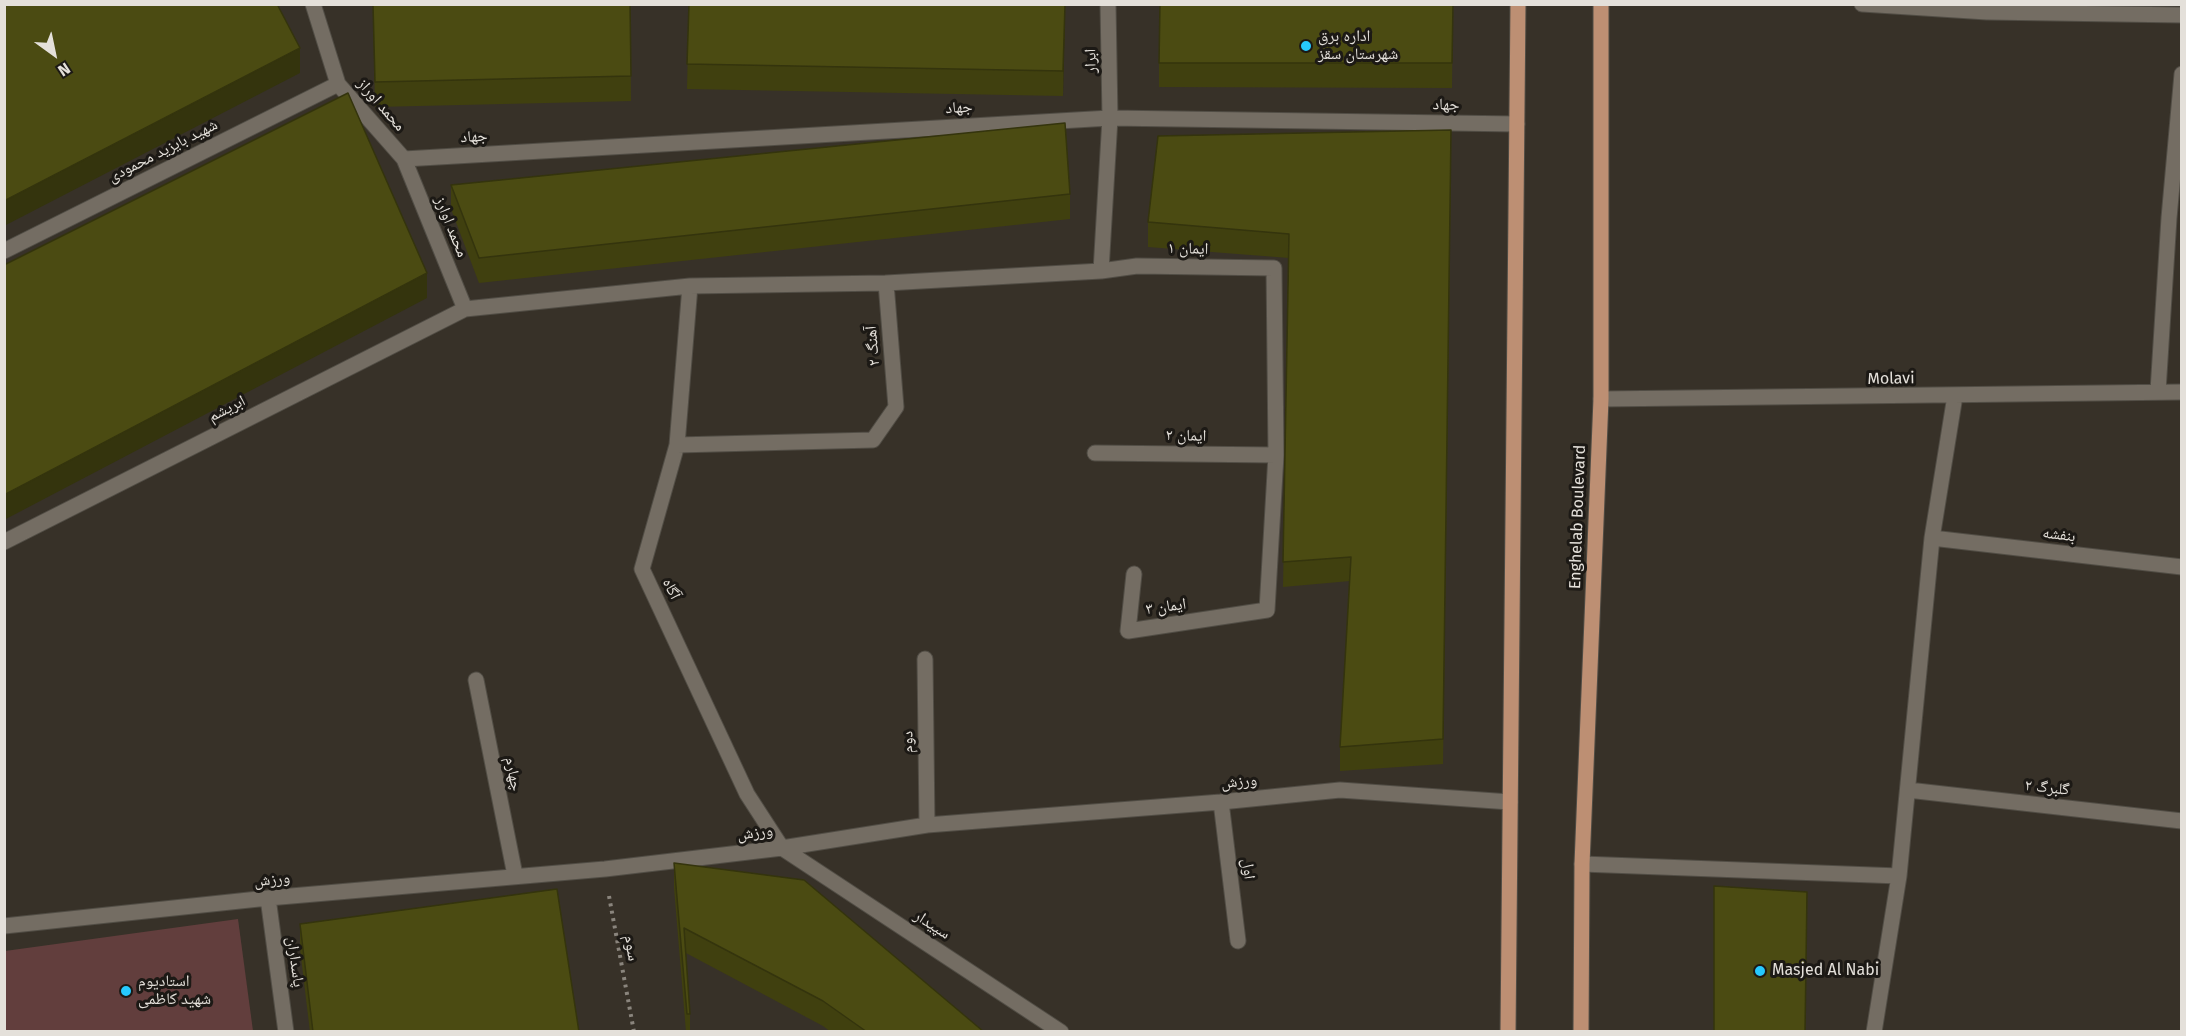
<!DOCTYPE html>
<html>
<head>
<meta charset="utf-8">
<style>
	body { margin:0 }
	#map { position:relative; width:2186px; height:1036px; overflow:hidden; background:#373128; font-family:"Fira Sans",sans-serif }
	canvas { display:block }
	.frame { position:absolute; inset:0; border:6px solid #e4e0da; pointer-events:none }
	.north { position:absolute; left:24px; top:24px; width:60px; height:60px; -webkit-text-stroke:4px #1c1915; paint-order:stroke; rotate:147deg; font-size:16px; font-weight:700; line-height:24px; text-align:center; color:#e4e0da }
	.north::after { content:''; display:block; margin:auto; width:21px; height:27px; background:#e4e0da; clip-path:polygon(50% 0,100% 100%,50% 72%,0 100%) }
</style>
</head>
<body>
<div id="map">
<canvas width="2186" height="1036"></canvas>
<div class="frame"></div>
<div class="north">N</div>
</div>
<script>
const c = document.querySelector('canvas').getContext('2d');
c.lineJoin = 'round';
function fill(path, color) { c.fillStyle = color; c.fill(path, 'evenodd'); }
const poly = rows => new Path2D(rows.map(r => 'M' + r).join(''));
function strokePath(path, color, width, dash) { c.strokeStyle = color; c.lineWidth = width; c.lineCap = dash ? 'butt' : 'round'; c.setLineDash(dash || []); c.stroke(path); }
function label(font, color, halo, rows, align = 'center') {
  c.font = font + ' "Fira Sans","Noto Naskh Arabic",sans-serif'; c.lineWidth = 6; c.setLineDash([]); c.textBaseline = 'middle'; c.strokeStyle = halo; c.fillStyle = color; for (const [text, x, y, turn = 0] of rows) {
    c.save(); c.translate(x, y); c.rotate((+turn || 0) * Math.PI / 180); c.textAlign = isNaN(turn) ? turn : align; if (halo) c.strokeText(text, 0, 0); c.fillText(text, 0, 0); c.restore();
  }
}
fill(poly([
	[238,919,253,1031,5,1031,5,951]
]), '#623e3d');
const minor = poly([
	[313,4,338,84,404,159,465,309],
	[1862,4,1987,12,2182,15],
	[404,159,1110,118,1517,124],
	[4,251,338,84],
	[1101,271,1110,118,1108,4],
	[690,286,677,445,642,569,747,794,782,848,1061,1032],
	[2158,391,2169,218,2182,74],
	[1601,399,2182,392],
	[677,445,873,440,896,407,886,283],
	[1095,453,1276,455],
	[1932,538,2182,567],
	[4,542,465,309,690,286,886,283,1101,271,1137,266,1274,268,1276,455,1267,610,1128,631,1134,574],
	[925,659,927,825],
	[476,680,515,875],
	[1908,790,2182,821],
	[1221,802,1238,941],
	[1582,864,1899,876],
	[268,898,286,1032],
	[4,926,268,898,605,869,782,848,927,825,1221,802,1340,790,1510,802],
	[1874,1032,1899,876,1932,538,1955,396]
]);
const major = poly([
	[1508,1032,1518,4],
	[1581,1032,1582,864,1601,399,1601,4]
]);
strokePath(minor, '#514d45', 17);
strokePath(major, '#514d45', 17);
strokePath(poly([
	[609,896,634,1032]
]), '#8a857d', 4, [3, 4.5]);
strokePath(minor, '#746d63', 15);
strokePath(major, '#bd8f73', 15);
fill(poly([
	[373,4,630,4,631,101,375,107],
	[689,4,1065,4,1063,96,687,89],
	[1453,4,1452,88,1159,87,1159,63],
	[1451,155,1443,764,1340,771,1340,747,1350,581,1283,587,1289,258,1148,247,1148,222],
	[451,185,1070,194,1070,219,479,283,451,209],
	[674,863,984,1032,831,1032,823,1026,686,953,690,1014,690,1032,686,1032,674,888],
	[300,924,579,1032,310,1032,300,949]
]), '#40400f');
fill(poly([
	[1065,4,1063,96,1063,71],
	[300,48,300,73,4,226,4,201],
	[427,273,427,298,4,520,4,495]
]), '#34340d');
const building = poly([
	[4,4,277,4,300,48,4,201,4,4],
	[373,4,630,4,631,76,375,82,373,4],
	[689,4,1065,4,1063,71,687,64,689,4],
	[1160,4,1453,4,1452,63,1159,63,1160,4],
	[348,93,427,273,4,495,4,265,348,93],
	[1065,123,1070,194,479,258,451,185,1065,123],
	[1451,130,1443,739,1340,747,1351,557,1283,562,1289,234,1148,222,1158,136,1451,130],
	[674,863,804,880,984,1032,867,1032,823,1001,684,928,690,1014,687,1014,674,863],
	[1714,886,1807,892,1805,1032,1714,1032,1714,886],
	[557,889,579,1032,313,1032,300,924,557,889]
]);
fill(building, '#4b4b12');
strokePath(building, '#34340d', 1.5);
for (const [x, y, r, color] of [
	[1306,46,6,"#26c9fe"],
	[1760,971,6,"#26c9fe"],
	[126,991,6,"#26c9fe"]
]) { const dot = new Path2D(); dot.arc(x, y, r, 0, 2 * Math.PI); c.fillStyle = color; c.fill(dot); strokePath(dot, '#1c1915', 2); }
label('16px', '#e4e0da', '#1c1915', [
	["اداره برق",1318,37],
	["شهرستان سقز",1318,55],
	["Masjed Al Nabi",1772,971],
	["استادیوم",138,982],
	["شهید کاظمی",138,1000]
], 'left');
label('16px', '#e4e0da', '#1c1915', [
	["ابرار",1091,61,-91],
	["محمد اوراز",381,105,49],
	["جهاد",1446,105,1],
	["جهاد",959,108,-3],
	["جهاد",474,137,-3],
	["شهید بایزید محمودی",163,151,-27],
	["محمد اوارز",451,227,68],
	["ایمان ۱",1188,249,1],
	["آهنگ ۲",873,346,-95],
	["Molavi",1891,379,-1],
	["ابریشم",227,409,-27],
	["ایمان ۲",1186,436,1],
	["Enghelab Boulevard",1578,517,-88],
	["بنفشه",2059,535,7],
	["آگاه",671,589,64],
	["ایمان ۳",1166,607,-8],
	["دوم",908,742,-91],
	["چهارم",513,774,79],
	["ورزش",1239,782,-5],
	["گلبرگ ۲",2047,788,6],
	["ورزش",755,833,-7],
	["اول",1248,869,83],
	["ورزش",272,880,-6],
	["سپیدار",932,925,33],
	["سوم",631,948,80],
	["پاسداران",295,962,82]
]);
</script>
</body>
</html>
